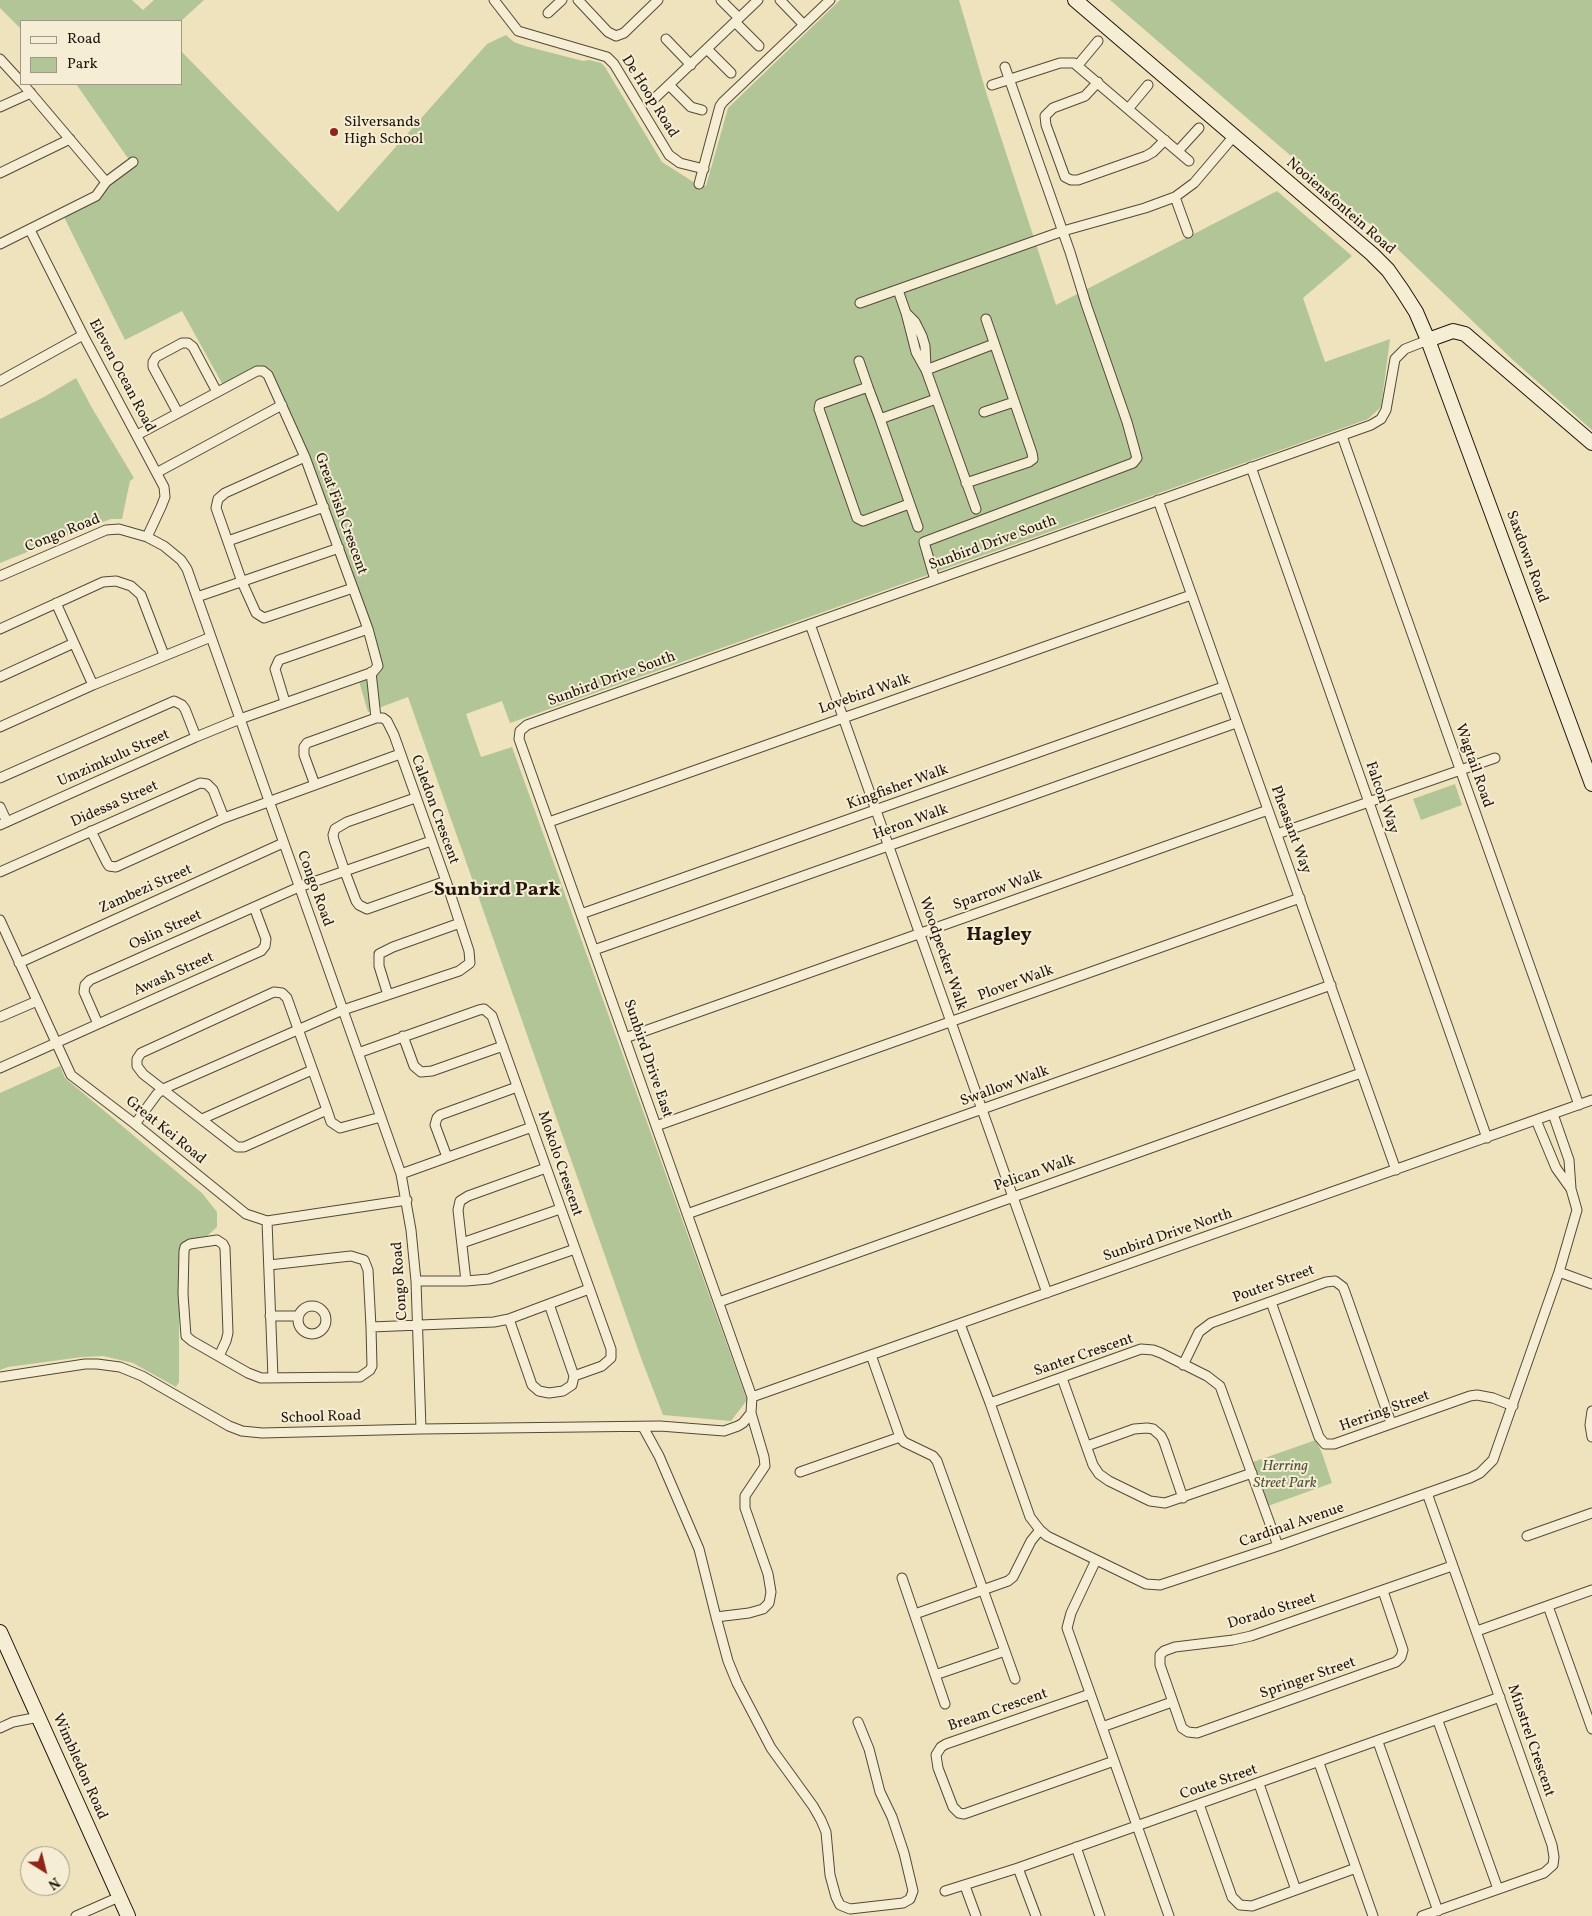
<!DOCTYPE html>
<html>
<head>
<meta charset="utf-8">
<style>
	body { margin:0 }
	#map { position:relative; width:1592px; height:1916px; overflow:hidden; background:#efe3bd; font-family:Vollkorn,serif }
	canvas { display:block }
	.legend { position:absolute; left:20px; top:20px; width:162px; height:65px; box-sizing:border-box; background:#f5edd4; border:1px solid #a09784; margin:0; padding:6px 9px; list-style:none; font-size:15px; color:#21150c }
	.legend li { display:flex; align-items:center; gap:10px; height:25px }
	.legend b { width:25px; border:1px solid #a09784 }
	.north { position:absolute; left:20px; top:1846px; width:50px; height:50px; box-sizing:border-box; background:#f5edd4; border:1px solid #a09784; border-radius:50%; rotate:144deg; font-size:14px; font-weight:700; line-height:20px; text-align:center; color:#21150c }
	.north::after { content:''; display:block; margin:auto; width:18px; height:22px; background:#8f2418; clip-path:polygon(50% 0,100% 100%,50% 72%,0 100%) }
</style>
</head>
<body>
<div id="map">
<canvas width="1592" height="1916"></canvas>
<ul class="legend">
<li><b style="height:6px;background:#f5edd4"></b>Road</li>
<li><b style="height:14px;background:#b2c596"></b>Park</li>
</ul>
<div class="north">N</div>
</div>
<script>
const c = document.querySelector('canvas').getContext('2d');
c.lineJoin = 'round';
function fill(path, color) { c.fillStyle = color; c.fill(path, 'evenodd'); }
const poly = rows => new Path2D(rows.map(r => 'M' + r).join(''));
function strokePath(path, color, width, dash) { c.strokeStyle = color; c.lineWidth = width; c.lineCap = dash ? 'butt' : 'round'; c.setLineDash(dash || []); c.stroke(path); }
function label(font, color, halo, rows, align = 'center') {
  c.font = font + ' Vollkorn,serif'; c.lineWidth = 4; c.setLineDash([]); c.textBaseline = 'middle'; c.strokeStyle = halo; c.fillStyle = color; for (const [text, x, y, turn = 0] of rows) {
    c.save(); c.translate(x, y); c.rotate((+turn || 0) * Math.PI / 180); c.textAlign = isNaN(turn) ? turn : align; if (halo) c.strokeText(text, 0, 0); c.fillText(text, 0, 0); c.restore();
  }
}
fill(poly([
	[0,0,132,0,143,10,154,0,204,0,181,21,21,21,21,29,0,8],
	[840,0,959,0,986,92,1056,305,1277,191,1352,256,1303,298,1325,362,1390,339,1381,407,1368,419,510,723,502,701,466,714,481,757,512,747,747,1400,731,1421,663,1415,641,1358,408,697,368,712,358,678,377,670,306,457,264,370,224,387,182,311,125,340,63,215,103,189,132,164,76,84,181,84,181,51,338,212,487,44,506,35,514,42,525,46,583,61,589,60,601,63,605,67,662,162,695,183,706,186,728,108],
	[1110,0,1592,0,1592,430,1514,361,1385,237],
	[76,378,92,408,134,478,130,481,122,519,111,519,94,525,0,563,0,419,44,397],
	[1455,784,1462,805,1421,820,1413,799],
	[60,1066,65,1078,202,1193,217,1212,217,1227,207,1236,189,1240,184,1244,179,1251,179,1382,176,1387,133,1363,103,1356,82,1357,8,1367,0,1370,0,1093],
	[1316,1440,1322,1453,1332,1483,1268,1506,1253,1462]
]), '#b2c596');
const street = poly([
	[494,0,518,31,607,57,614,64,669,155,680,163,704,169],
	[578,0,608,32,616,36,624,33,658,0],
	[721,0,739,18],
	[780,0,804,25],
	[548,13,562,0],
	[735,22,759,46],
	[666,39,691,65],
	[707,49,731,73],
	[0,59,21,82],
	[1078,65,1098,41],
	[1098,82,1085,96,1053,108,1045,116,1046,125,1065,177,1071,180,1078,180,1146,156,1153,152,1165,140],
	[23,84,106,182],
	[669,85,691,107,702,110],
	[992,85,1060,63,1074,63,1189,161],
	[654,99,758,0],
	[0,107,31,93],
	[1128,109,1148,85],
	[1178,151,1199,128],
	[0,173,70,139],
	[699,184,720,106,723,102,830,0],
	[1175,197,1188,233],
	[30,230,83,335,164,487,165,497,161,507,147,537],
	[0,244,96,196,106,182,133,162],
	[898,290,906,313,916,352,926,370],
	[860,303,1063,231,1145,208,1175,197,1194,183,1234,136],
	[906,313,915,322,922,336,925,346,926,367],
	[859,361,868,387],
	[0,381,83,335],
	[984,412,1014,402],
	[178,413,153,367,153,362,156,357,182,343,188,343,193,347,217,392],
	[880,419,918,527],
	[1342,436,1579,1105],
	[305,457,225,493,218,499,216,508,242,582,256,613,264,618,353,588],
	[1251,467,1487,1138],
	[158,472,282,405],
	[966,483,1029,462,1033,459,1032,453,986,319],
	[1158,500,1396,1170],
	[909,504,863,521,857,518,819,409,820,404,868,387,880,419,936,399],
	[976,509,926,370,994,344],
	[228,541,324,507],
	[0,576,106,530,119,529,147,537,164,546,181,560,187,569,401,1174,411,1230,416,1281,421,1429],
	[935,580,924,542,1133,463,1137,458,1127,422,1086,304,1070,252,1005,67],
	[197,597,339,548],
	[56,603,93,685],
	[810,624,1047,1293],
	[0,629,103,582,116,581,131,586,141,595,164,655],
	[371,672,376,718],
	[0,677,74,643],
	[285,702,275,669,279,660,368,629],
	[0,727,93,685,211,637],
	[0,778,174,701,182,705,185,709,196,737],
	[415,798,347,822,335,829,333,835,334,840,345,872,356,901,359,905,367,909,446,881],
	[0,807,7,822],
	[549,822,1191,595],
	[0,825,196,737,240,719,373,672,378,666,368,629,305,457,268,375,263,371,257,371,137,435],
	[91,831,107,863,109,866,116,867,224,818,400,754],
	[1277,834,1495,758],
	[0,872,200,783,207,784,213,790,224,818],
	[581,914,1223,687],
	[0,920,71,1075,135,1124,246,1214,267,1221,407,1200],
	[594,950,1236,723],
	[19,963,283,843],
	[274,992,282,993,287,998,327,1110,244,1147,237,1147,143,1074,137,1066,137,1059,141,1053,274,992],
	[388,995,379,966,379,954,393,947,460,923],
	[0,1017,37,1001],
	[98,1024,84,992,85,985,90,980,299,887,431,841],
	[403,1036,414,1066,421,1072,432,1071,503,1046],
	[625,1038,1268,810],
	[358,1053,479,1010,484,1009,492,1016,611,1349,611,1358,602,1366,574,1376,572,1385,563,1391,549,1393,539,1391,532,1385,509,1319],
	[0,1068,261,951,265,946,266,939,254,907],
	[327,1110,331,1122,340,1128,381,1117],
	[1553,1114,1569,1160,1571,1189],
	[202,1119,312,1070],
	[135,1124,157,1094,163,1089,343,1010,459,971,470,963,469,951,446,881,394,735,387,721,383,718,376,718,307,743,304,747,304,755,315,785],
	[656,1126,1300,898],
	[447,1157,435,1125,437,1118,440,1115,517,1087],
	[401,1174,532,1127],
	[687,1214,1331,985],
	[267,1221,273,1378],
	[462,1243,560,1209],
	[1559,1272,1592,1284],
	[416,1281,466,1281,489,1279,575,1249],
	[466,1281,458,1210,460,1201,468,1196,546,1168],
	[719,1302,1361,1073],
	[1271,1302,1319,1437,1325,1444,1334,1444,1470,1396,1477,1395,1493,1398,1513,1406],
	[549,1304,574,1376],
	'298 1320a14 14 0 1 1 28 0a14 14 0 1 1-28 0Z',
	[270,1316,298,1316],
	[960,1324,990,1403,1030,1517,1040,1530,1047,1536,1146,1584,1160,1585,1278,1546,1470,1478,1480,1473,1493,1460,1559,1272,1577,1210,1571,1189,1556,1168,1536,1120],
	[371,1327,494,1322,509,1319,589,1289],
	[871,1355,900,1437,904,1442,933,1456,937,1461,1015,1679],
	[219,1356,226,1341,228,1333,225,1248,223,1244,217,1240,190,1244,185,1247,184,1251,183,1294,186,1336,192,1341,248,1373,261,1378,360,1377,370,1370,372,1366,371,1327,368,1270,364,1260,351,1256,269,1265],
	[1183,1365,1199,1332,1211,1323,1326,1282,1335,1281,1343,1287,1345,1292,1391,1423],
	[0,1377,85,1364,97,1364,120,1367,142,1376,229,1426,242,1431,262,1433,421,1429,660,1426,724,1431,738,1426,743,1423,751,1413,752,1397,519,739,520,731,527,725,580,706,1371,425,1381,419,1386,410,1395,359,1405,349,1428,340],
	[1062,1378,1093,1465,1099,1474,1109,1481,1150,1501,1165,1503,1252,1473],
	[752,1397,1592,1100],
	[990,1403,1141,1349,1153,1350,1161,1353,1207,1376,1220,1386,1278,1546],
	[1592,1411,1590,1425,1592,1437],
	[643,1427,659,1456,699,1549,716,1617,749,1613,763,1609,769,1603,771,1592,768,1574,745,1508,745,1496,765,1466,764,1457,751,1413],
	[1087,1446,1134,1429,1147,1428,1153,1429,1161,1436,1164,1442,1183,1498],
	[800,1472,900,1437],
	[1527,1536,1592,1513],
	[1096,1560,1071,1613,1067,1628,1169,1916],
	[902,1578,945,1704],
	[1383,1591,1403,1650,1401,1657,1396,1662,1197,1733,1188,1732,1182,1728,1160,1665,1160,1655,1164,1651,1175,1647,1233,1640,1251,1636,1452,1566],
	[1548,1606,1592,1729],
	[915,1614,1008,1581,1013,1577,1031,1541,1040,1530],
	[716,1617,728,1661,737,1683,771,1748,813,1806,821,1820,826,1832,830,1875,836,1897,840,1905,850,1909,903,1903,910,1899,913,1891,904,1853,892,1817,880,1792,869,1749,858,1722],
	[1477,1631,1592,1590],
	[935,1675,1005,1651],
	[1090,1694,946,1744,941,1747,936,1755,938,1768,953,1807,959,1813,964,1814,1114,1761],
	[1438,1721,1498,1889],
	[1102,1727,1172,1702],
	[0,1728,13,1722,39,1717],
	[1378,1742,1438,1911],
	[1319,1763,1373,1916],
	[1259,1784,1296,1890],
	[1199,1804,1232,1897,1240,1905,1252,1906,1356,1868],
	[1076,1847,1100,1916],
	[1018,1868,1036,1916],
	[965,1886,976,1916],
	[945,1891,1018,1868,1500,1697],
	[76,1916,119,1897],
	[1422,1916,1544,1873,1553,1865,1554,1857,1552,1845,1427,1493]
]);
const secondary = poly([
	[1075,0,1372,254,1388,270,1402,290,1416,312,1428,340,1592,784],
	[1428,340,1453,331,1465,334,1592,443],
	[0,1632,128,1916]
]);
strokePath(street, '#544838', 11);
strokePath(secondary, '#21150c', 16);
strokePath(street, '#f5edd4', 9);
strokePath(secondary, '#f5edd4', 14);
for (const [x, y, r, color] of [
	[334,132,5,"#8f2418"]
]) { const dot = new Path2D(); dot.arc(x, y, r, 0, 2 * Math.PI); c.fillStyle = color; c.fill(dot); strokePath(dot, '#f5edd4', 2); }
label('15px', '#21150c', '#f5edd4', [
	["De Hoop Road",649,97,58],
	["Nooiensfontein Road",1340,207,41],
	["Eleven Ocean Road",121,376,62],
	["Great Fish Crescent",340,514,70],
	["Congo Road",63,534,-22],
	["Sunbird Drive South",993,544,-20],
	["Saxdown Road",1526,557,70],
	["Sunbird Drive South",612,680,-20],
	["Lovebird Walk",865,695,-19],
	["Umzimkulu Street",114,759,-24],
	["Wagtail Road",1473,766,71],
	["Kingfisher Walk",898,788,-20],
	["Falcon Way",1381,798,71],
	["Didessa Street",115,805,-24],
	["Caledon Crescent",434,810,70],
	["Heron Walk",911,823,-20],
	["Pheasant Way",1290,830,70],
	["Congo Road",314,889,70],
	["Zambezi Street",146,890,-24],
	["Sparrow Walk",998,891,-20],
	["Oslin Street",166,931,-24],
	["Woodpecker Walk",942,954,71],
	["Awash Street",174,975,-24],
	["Plover Walk",1016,984,-20],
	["Sunbird Drive East",647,1059,71],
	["Swallow Walk",1005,1087,-20],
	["Great Kei Road",165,1131,39],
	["Mokolo Crescent",559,1164,71],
	["Pelican Walk",1035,1174,-19],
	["Sunbird Drive North",1168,1236,-19],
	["Congo Road",401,1281,-94],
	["Pouter Street",1274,1285,-20],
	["Santer Crescent",1084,1356,-19],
	["Herring Street",1385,1412,-20],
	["School Road",321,1418,-2],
	["Cardinal Avenue",1292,1526,-19],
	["Dorado Street",1272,1612,-17],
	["Springer Street",1308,1679,-19],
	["Bream Crescent",998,1711,-19],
	["Minstrel Crescent",1530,1741,71],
	["Wimbledon Road",79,1767,66],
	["Coute Street",1219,1783,-19]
]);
label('15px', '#21150c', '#f5edd4', [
	["Silversands",344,123],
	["High School",344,140]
], 'left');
label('italic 15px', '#54533c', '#f5edd4', [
	["Herring",1285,1467],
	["Street Park",1285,1484]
]);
label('bold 20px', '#21150c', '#f5edd4', [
	["Sunbird Park",497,891],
	["Hagley",999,936]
]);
</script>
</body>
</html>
